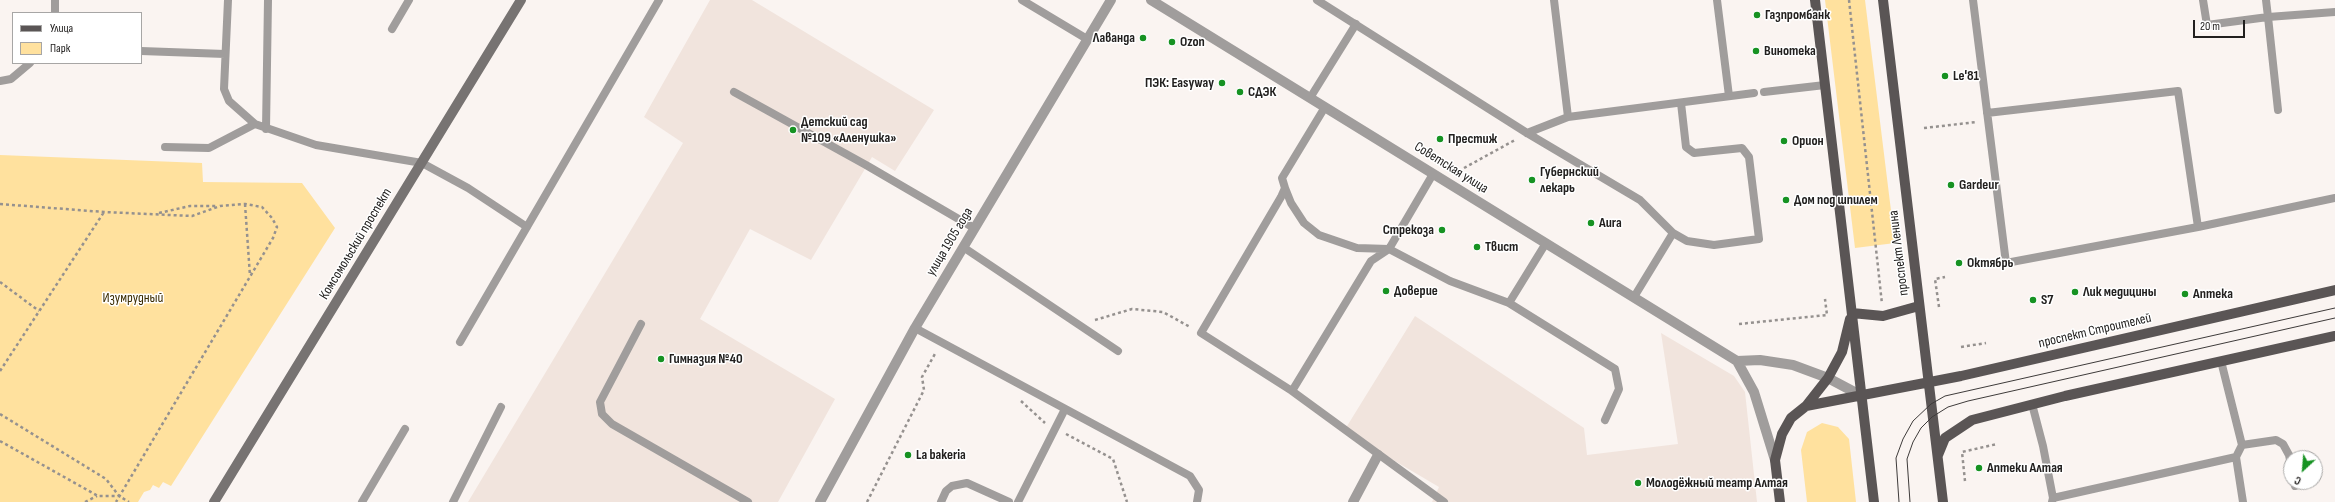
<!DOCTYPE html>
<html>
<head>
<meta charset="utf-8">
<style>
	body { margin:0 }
	#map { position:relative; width:2335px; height:502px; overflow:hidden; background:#faf4f1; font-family:"Sofia Sans Condensed",sans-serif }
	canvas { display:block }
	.legend { position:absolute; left:12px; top:12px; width:130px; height:52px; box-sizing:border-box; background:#fff; border:1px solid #a7a6a5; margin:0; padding:5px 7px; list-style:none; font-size:12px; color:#22201f }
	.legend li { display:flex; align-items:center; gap:8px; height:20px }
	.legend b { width:20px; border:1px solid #a7a6a5 }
	.north { position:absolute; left:2283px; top:450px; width:40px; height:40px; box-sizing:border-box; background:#fff; border:1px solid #a7a6a5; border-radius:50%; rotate:206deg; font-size:11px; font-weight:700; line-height:16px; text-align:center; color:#22201f }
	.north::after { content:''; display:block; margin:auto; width:14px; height:18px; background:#169222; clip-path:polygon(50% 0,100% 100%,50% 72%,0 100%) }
	.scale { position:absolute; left:2193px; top:20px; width:52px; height:18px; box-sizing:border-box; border:2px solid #22201f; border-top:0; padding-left:5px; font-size:12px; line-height:14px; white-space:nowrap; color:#22201f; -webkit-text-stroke:3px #fff; paint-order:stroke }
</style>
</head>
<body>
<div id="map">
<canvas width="2335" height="502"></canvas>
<ul class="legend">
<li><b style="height:5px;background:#5a5555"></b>Улица</li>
<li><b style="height:11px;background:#ffe19e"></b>Парк</li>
</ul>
<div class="north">С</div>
<div class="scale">20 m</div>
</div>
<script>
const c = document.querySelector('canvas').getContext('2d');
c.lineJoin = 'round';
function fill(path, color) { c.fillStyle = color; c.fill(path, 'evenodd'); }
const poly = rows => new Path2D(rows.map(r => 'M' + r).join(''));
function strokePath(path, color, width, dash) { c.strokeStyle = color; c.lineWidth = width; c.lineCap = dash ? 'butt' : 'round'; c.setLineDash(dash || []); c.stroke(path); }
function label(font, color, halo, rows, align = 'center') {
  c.font = font + ' "Sofia Sans Condensed",sans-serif'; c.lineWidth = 3; c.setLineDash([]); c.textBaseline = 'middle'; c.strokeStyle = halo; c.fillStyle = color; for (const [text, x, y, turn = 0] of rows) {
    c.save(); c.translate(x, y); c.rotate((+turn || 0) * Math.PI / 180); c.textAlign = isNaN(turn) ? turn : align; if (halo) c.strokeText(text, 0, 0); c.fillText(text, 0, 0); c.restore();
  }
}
fill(poly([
	[710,0,752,0,934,110,895,171,872,157,811,260,750,229,700,319,835,399,778,502,468,502,683,143,644,117],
	[1415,316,1584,428,1587,455,1678,444,1661,333,1734,376,1745,392,1757,502,1432,502,1439,487,1344,431]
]), '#f1e4dd');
fill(poly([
	[1825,0,1865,0,1895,243,1855,248],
	[0,155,202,163,203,182,302,183,335,228,171,486,163,482,159,488,153,485,150,490,144,492,138,502,0,502],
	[1822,423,1838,427,1849,439,1856,502,1807,502,1801,450,1807,432]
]), '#ffe19e');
strokePath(poly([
	[1849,0,1882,304],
	[1924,128,1977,122],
	[1464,168,1515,140],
	[0,204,104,212,192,216,220,206,245,204,262,207,272,218,277,227,273,238,116,502],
	[245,204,250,276],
	[159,213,190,206,217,206],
	[0,282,39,311],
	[1939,307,1935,279,1945,277],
	[1095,320,1132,309,1163,312,1190,327],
	[1739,324,1827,315,1825,299],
	[1961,347,1986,343],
	[0,371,104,212],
	[1021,401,1045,423],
	[0,414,106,479,119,496,129,502],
	[1066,434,1113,459,1127,502],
	[0,441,98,496,119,496],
	[1965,481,1962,452,1997,444],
	[85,502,97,496],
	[867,502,924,390,922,377,936,352]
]), '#95918f', 2.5, [3, 3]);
strokePath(poly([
	[228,0,224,89,229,101,255,124],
	[1022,0,1087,39],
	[1317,0,1527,133,1640,200,1673,233,1687,241,1714,245,1759,239,1749,157,1742,148,1694,153,1686,147,1681,103],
	[1717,0,1729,96],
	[1973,0,2006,263,2198,227,2335,198],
	[2203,0,2207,25,2268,17,2278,110],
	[2266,0,2268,17,2335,12],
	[55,13,55,0],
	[392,29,409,0],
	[141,51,225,54],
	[0,81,11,79,30,63],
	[734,92,866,165,974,228],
	[1764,92,1825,85],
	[1310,98,1356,24],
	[1325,107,1282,178,1285,188,1281,197,1201,333,1292,391,1444,502],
	[1987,113,2178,91,2198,227],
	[1568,117,1754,93],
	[266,129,268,0],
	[1527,133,1568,117,1554,0],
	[165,147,209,148,255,124,316,145,422,163,468,188,527,227],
	[1285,188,1291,203,1304,223,1319,235,1357,248,1389,249,1450,281,1509,303],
	[1546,243,1509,303,1615,369,1619,389,1605,420],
	[963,247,1118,351],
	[1634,297,1673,233],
	[641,324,600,402,602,414,612,424,748,502],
	[915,328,1190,476,1199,490,1197,502],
	[460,342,659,0],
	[2221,361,2242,445,2236,457,2243,502],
	[1292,391,1371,261,1389,249,1433,174],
	[2032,404,2043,446,2053,498,2052,502],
	[2242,445,2276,440,2283,444,2289,455,2291,465],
	[2294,482,2295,486],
	[2053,498,2236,457],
	[362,502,405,429],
	[453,502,501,407],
	[941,502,946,491,952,486,967,483,1009,502],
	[1018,502,1065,409]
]), '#a09d9c', 8);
strokePath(poly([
	[1151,0,1737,361,1754,392,1775,460],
	[1737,361,1760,360,1793,365,1828,378,1862,396],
	[820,502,915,328,1111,0],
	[1353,502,1378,455]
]), '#a09d9c', 10);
strokePath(poly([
	[214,502,521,0]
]), '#777372', 10);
strokePath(poly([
	[1815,0,1874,502],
	[1883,0,1943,502],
	[1852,313,1883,316,1919,306],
	[1806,406,1828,378,1842,352,1850,319],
	[1938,455,1945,438,1972,420,2065,396,2335,336],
	[1780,502,1775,460,1782,434,1791,418,1806,406,1961,376,2335,290]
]), '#5a5555', 10);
strokePath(poly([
	[1899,502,1896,458,1903,439,1913,421,1931,404,1945,396,2335,308],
	[1910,502,1907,459,1913,442,1921,428,1932,417,1948,407,1968,401,2335,318]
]), '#3e3b3a', 1);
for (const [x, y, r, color] of [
	[1757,15,4,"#169222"],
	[1143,38,4,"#169222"],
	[1172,42,4,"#169222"],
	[1756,51,4,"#169222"],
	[1945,76,4,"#169222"],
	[1222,83,4,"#169222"],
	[1240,92,4,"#169222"],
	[793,130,4,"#169222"],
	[1440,139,4,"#169222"],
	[1784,141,4,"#169222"],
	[1532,180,4,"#169222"],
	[1951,185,4,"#169222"],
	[1786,200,4,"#169222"],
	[1591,223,4,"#169222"],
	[1442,230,4,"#169222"],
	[1477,247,4,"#169222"],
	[1959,263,4,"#169222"],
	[1386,291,4,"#169222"],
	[2075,292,4,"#169222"],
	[2185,294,4,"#169222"],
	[2033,300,4,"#169222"],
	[661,359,4,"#169222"],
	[908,455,4,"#169222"],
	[1979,468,4,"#169222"],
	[1638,483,4,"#169222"]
]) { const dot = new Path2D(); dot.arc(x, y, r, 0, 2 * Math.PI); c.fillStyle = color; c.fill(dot); strokePath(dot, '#fff', 1.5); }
label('bold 14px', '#22201f', '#fff', [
	["Газпромбанк",1765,15],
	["Лаванда",1135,38,"right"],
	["Ozon",1180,42],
	["Винотека",1764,51],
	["Le'81",1953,76],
	["ПЭК: Easyway",1214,83,"right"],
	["СДЭК",1248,92],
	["Детский сад",801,122],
	["№109 «Аленушка»",801,138],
	["Престиж",1448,139],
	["Орион",1792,141],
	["Губернский",1540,172],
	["лекарь",1540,188],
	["Gardeur",1959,185],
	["Дом под шпилем",1794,200],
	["Aura",1599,223],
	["Стрекоза",1434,230,"right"],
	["Твист",1485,247],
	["Октябрь",1967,263],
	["Доверие",1394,291],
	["Лик медицины",2083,292],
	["Аптека",2193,294],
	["S7",2041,300],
	["Гимназия №40",669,359],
	["La bakeria",916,455],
	["Аптеки Алтая",1987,468],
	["Молодёжный театр Алтая",1646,483]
], 'left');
label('14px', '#22201f', '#fff', [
	["Советская улица",1451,168,32],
	["улица 1905 года",950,242,-59],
	["Комсомольский проспект",356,244,-59],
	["проспект Ленина",1899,253,-97],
	["проспект Строителей",2095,331,-13]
]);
label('14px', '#3a2b00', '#fff', [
	["Изумрудный",133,298]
]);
</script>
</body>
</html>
